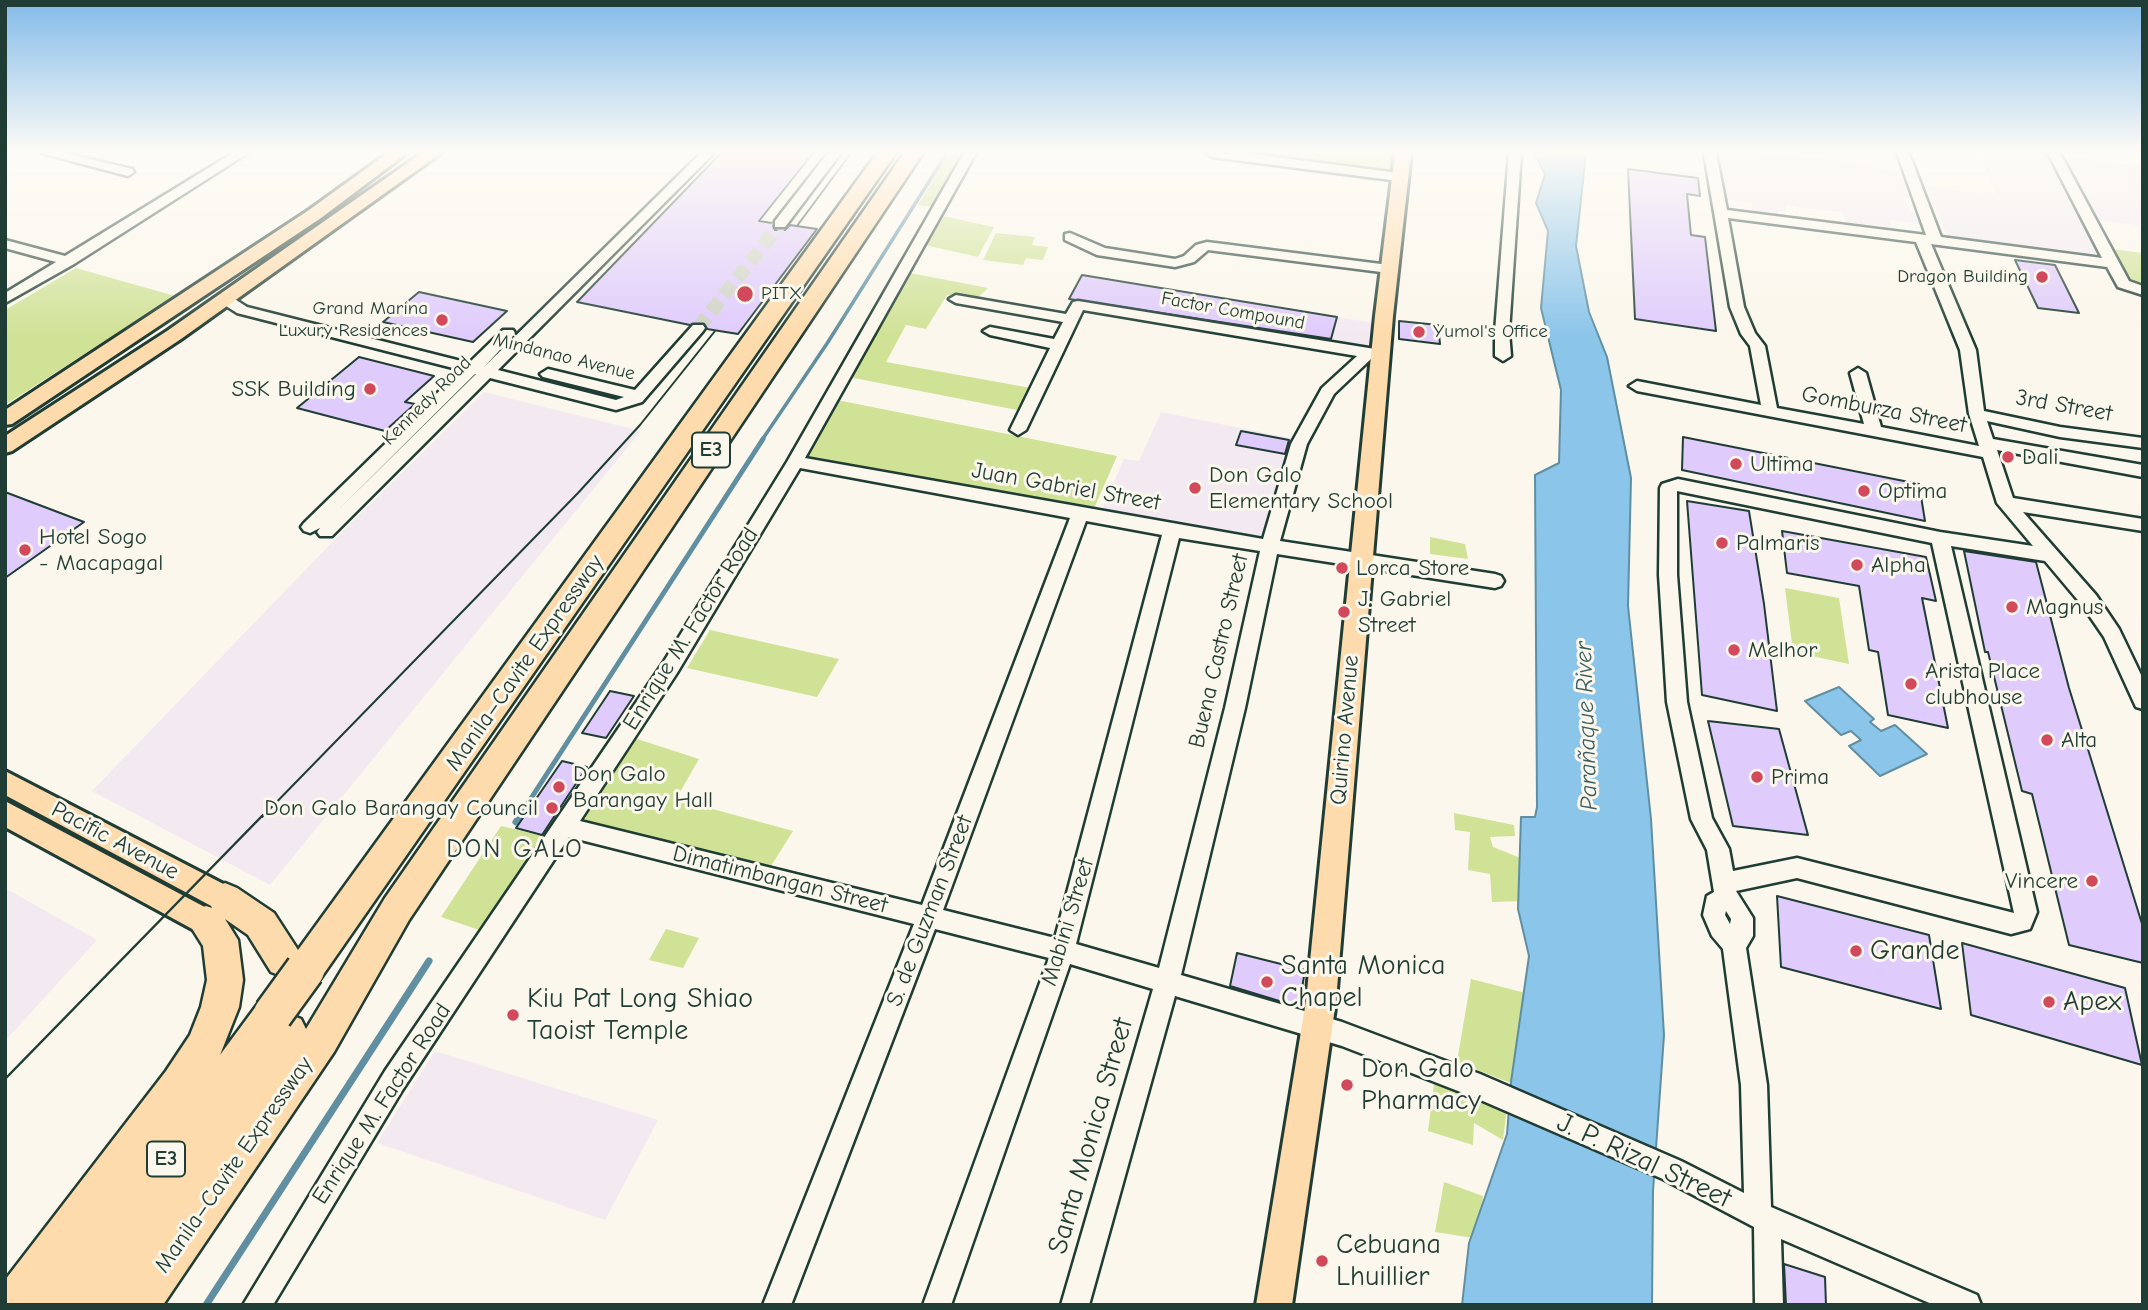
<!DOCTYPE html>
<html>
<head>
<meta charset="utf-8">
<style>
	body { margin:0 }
	#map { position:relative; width:2148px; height:1310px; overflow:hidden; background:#fbf7ec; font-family:"Comic Neue",sans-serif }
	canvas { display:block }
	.frame { position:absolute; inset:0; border:7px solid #1f3d34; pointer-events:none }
</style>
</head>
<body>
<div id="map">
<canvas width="2148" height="1310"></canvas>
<div class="frame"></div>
</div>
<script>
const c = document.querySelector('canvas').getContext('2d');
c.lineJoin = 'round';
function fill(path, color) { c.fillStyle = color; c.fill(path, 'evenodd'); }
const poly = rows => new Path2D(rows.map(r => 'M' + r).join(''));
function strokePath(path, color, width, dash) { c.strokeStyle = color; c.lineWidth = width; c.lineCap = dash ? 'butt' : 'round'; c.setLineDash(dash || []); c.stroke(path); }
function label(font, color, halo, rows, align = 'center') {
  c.font = font + ' "Comic Neue",sans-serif'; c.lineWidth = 6; c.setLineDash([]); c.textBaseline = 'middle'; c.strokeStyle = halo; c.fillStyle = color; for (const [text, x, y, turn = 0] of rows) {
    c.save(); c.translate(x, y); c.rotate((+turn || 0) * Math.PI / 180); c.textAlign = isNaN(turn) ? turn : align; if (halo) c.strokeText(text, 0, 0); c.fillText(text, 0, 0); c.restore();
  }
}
fill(poly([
	[1715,153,1753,153,1868,163,1873,168,1897,171,1909,198,1904,198,1910,211,1918,213,1923,225,1890,220,1892,227,1846,222,1842,212,1786,206,1786,211,1778,211,1780,217,1753,214,1750,202,1726,200],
	[1979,153,2044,153,2099,255,1948,237,1926,186,1997,195],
	[2066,157,2143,166,2143,226,2097,220],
	[1085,275,1374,323,1371,351,1074,301],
	[484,392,641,431,270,885,92,791,342,532],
	[1161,412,1295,439,1262,540,1100,514,1124,459,1139,461],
	[5,888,97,940,5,1041],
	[435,1051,658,1120,605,1220,377,1143]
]), '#f3eaf1');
fill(poly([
	[949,153,969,153,938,208,918,205],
	[1246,153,1394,153,1391,173],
	[943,216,994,227,978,257,925,245],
	[996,233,1035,237,1032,245,1048,247,1043,260,1026,258,1023,265,983,260],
	[2112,249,2143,253,2143,287,2134,284],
	[76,268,175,296,5,405,5,310],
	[910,273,988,288,976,299,947,295,926,329,906,325,886,362,1031,388,1017,410,849,377],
	[837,400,1117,456,1092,513,802,459],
	[1430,537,1465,544,1468,559,1430,554],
	[1785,588,1839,598,1849,664,1793,652],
	[710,630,839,659,817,697,687,668],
	[631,737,699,759,676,799,793,831,766,874,574,823],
	[1454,813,1514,825,1515,836,1490,837,1493,847,1523,859,1526,901,1492,902,1490,874,1468,870,1470,832,1455,830],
	[501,826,543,836,482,931,441,917],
	[666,929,699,938,683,968,649,960],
	[1471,979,1541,997,1516,1085,1457,1062],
	[1435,1076,1507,1108,1503,1140,1474,1123,1473,1145,1428,1131],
	[1444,1182,1483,1196,1480,1239,1435,1232]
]), '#d0e296');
const water = poly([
	[1534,153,1586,153,1576,246,1589,312,1607,357,1631,478,1628,606,1651,819,1664,1035,1653,1191,1652,1305,1462,1305,1469,1243,1507,1134,1511,1082,1529,956,1518,909,1521,817,1535,817,1537,807,1535,475,1559,463,1561,390,1541,308,1548,231,1536,203,1545,174,1534,153],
	[1839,687,1874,719,1870,722,1881,731,1895,725,1927,754,1880,776,1849,746,1861,740,1851,731,1841,735,1805,701,1839,687]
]);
fill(water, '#8bc5ea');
strokePath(water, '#608fa1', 2);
strokePath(poly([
	[762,440,828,342,947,153]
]), '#608fa1', 3.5);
strokePath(poly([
	[519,817,763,439]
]), '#608fa1', 5);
strokePath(poly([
	[516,822,521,815],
	[206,1305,429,961]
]), '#608fa1', 7);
const building = poly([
	[721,153,813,153,759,221,772,223,775,230,785,230,790,225,817,229,738,334,707,329,703,322,690,325,577,302,721,153],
	[1628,169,1698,178,1700,196,1687,194,1691,235,1705,237,1716,331,1635,319,1628,169],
	[2015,260,2055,265,2079,313,2038,308,2015,260],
	[1082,275,1337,317,1331,339,1069,299,1082,275],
	[419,292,507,311,473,342,383,322,419,292],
	[1399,321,1438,325,1440,344,1399,339,1399,321],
	[359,357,434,376,405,402,415,404,385,431,297,408,359,357],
	[1241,431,1289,440,1285,454,1236,445,1241,431],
	[1683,437,1919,484,1925,521,1682,470,1683,437],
	[5,492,84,522,5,578,5,492],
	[1687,501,1749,511,1764,604,1777,711,1702,695,1687,501],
	[1782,531,1926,557,1936,601,1922,598,1948,728,1888,715,1878,652,1869,650,1859,586,1787,573,1782,531],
	[1964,551,2036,562,2069,688,2143,927,2143,963,2069,945,2032,794,2022,791,1988,652,1985,652,1964,551],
	[610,691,634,696,606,738,582,733,610,691],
	[1708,721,1779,729,1808,835,1733,826,1708,721],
	[562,761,587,767,542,835,516,828,562,761],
	[1777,896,1929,935,1941,1009,1781,967,1777,896],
	[1962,943,2125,988,2142,1065,1971,1015,1962,943],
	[1237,953,1305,970,1299,1007,1230,986,1237,953],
	[1784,1264,1825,1277,1826,1305,1786,1305,1784,1264]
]);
fill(building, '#dfcbfc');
strokePath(building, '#1f3d34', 2);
strokePath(poly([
	[698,328,780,224]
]), '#cfd2c7', 14, [14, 7]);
const minor = poly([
	[41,153,64,153,132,169,134,172,128,176,41,153],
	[233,153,248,153,74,264,5,303,5,293,56,262,5,248,5,240,65,256,233,153],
	[701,153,714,153,498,370,616,400,624,397,543,377,540,374,548,369,635,390,693,325,703,325,705,328,703,331,642,402,616,410,490,378,332,536,320,536,317,532,320,528,310,533,304,531,301,527,304,523,461,370,237,313,220,302,218,299,220,296,230,296,247,307,469,363,503,330,513,330,515,333,513,336,484,367,701,153],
	[475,374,476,374,333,515,475,374],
	[828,153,841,153,785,227,775,227,775,221,828,153],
	[964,153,976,153,805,458,1263,539,1291,444,1322,388,1357,356,1083,310,1026,430,1018,435,1010,430,1050,348,990,335,983,331,990,327,1054,339,1063,322,956,303,949,299,956,295,1066,314,1073,302,1078,301,1375,349,1383,354,1380,357,1372,358,1334,394,1307,444,1280,541,1495,574,1501,576,1504,581,1501,586,1495,588,1277,554,1245,708,1181,975,1342,1022,1480,1074,1681,1161,1744,1193,1741,1085,1723,949,1712,936,1703,915,1707,896,1714,892,1707,850,1691,819,1667,702,1659,575,1660,488,1662,484,1678,479,1940,532,2033,546,1997,503,1983,457,1637,391,1629,386,1637,381,1761,405,1750,346,1741,334,1730,307,1704,153,1716,153,1727,210,1926,235,1897,153,1909,153,1941,237,2102,258,2048,153,2060,153,2129,281,2143,286,2143,295,2118,287,2107,267,1931,244,1976,350,1984,411,2060,427,2143,438,2143,448,2060,437,1987,421,1993,439,2143,465,2143,477,1997,450,2013,498,2143,519,2143,531,2023,512,2096,595,2119,629,2143,679,2143,709,2136,707,2104,637,2082,605,2045,561,1951,546,2037,912,2030,929,2011,934,1797,878,1736,891,1753,918,1753,936,1746,948,1767,1085,1771,1207,1977,1295,1981,1305,1934,1305,1781,1239,1783,1305,1755,1305,1754,1227,1663,1179,1476,1098,1342,1046,1175,996,1089,1305,1061,1305,1153,989,1070,964,951,1305,923,1305,1049,958,935,929,791,1305,763,1305,914,924,569,837,403,1089,273,1305,243,1305,385,1071,663,663,787,462,964,153],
	[1728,218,1916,242,1960,350,1969,414,1979,446,1881,427,1866,373,1858,368,1850,373,1864,424,1777,408,1765,346,1755,333,1744,307,1728,218],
	[800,468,1070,518,922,905,580,821,677,673,800,468],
	[1677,491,1932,543,2014,913,1797,858,1733,871,1729,849,1712,818,1687,702,1677,575,1677,491],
	[1086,521,1162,535,1055,938,943,910,1086,521],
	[1179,538,1260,551,1225,708,1159,968,1076,944,1179,538],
	[1726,911,1731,919,1730,924,1725,915,1726,911],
	[1206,153,1243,153,1399,173,1405,177,1399,181,1212,157,1206,153],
	[1509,153,1521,153,1509,332,1511,356,1503,361,1495,356,1495,332,1509,153],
	[1070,233,1105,248,1175,259,1184,256,1196,245,1207,242,1389,265,1396,269,1389,273,1208,250,1194,262,1175,267,1097,255,1065,240,1065,234,1070,233]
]);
const major = poly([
	[388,153,407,153,321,218,12,424,5,425,5,410,309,210,388,153],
	[422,153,441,153,181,339,12,451,5,453,5,436,167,331,422,153],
	[1395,153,1411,153,1393,316,1336,1001,1292,1305,1256,1305,1306,1001,1375,316,1395,153],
	[5,771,235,890,239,899,235,908,225,912,215,908,5,795,5,771],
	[5,801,216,913,221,922,216,931,206,935,196,931,5,827,5,801]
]);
const highway = poly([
	[877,153,896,153,318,982,305,987,292,982,289,975,284,977,271,972,248,935,225,919,238,940,243,980,239,1007,220,1055,260,1001,273,996,286,1001,291,1015,301,1019,306,1029,385,898,904,153,923,153,409,920,334,1052,163,1305,86,1305,87,1302,86,1305,5,1305,5,1280,166,1071,190,1035,201,1007,207,980,203,946,188,922,193,911,206,906,212,908,208,899,213,888,225,883,237,888,274,913,298,950,877,153]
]);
strokePath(minor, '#1f3d34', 5);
strokePath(major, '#1f3d34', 6);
strokePath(highway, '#1f3d34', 5);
fill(minor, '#fbf7ec');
fill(major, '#fedbac');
fill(highway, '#fedbac');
strokePath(poly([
	[797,226,851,153],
	[262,817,578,493,640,425,715,331]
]), '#1f3d34', 2);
strokePath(poly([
	[5,1079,263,815]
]), '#1f3d34', 2.5);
const highwayBridge = poly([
	[273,1014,305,970]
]);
strokePath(highwayBridge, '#1f3d34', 43, []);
strokePath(highwayBridge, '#fedbac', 38);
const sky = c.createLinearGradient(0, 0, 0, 337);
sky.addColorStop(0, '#83bbe9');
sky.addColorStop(0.45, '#fdfbf6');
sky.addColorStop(1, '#fdfbf600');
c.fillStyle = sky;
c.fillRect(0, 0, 2148, 337);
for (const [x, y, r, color] of [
	[2042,277,7,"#d1495b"],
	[745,294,9,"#d1495b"],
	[442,320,7,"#d1495b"],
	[1419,332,7,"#d1495b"],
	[370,389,7,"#d1495b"],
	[2008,457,7,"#d1495b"],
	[1736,464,7,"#d1495b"],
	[1195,488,7,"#d1495b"],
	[1864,491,7,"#d1495b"],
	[1722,543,7,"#d1495b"],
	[25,550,7,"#d1495b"],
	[1857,565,7,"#d1495b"],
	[1342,568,7,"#d1495b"],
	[2012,607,7,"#d1495b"],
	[1344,612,7,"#d1495b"],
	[1734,650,7,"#d1495b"],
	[1911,684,7,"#d1495b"],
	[2047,740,7,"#d1495b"],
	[1757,777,7,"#d1495b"],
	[559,787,7,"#d1495b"],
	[552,808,7,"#d1495b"],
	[2092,881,7,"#d1495b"],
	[1856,951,7,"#d1495b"],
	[1267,982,7,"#d1495b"],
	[2049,1002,7,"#d1495b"],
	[513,1015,7,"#d1495b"],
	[1347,1085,7,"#d1495b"],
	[1322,1261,7,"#d1495b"]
]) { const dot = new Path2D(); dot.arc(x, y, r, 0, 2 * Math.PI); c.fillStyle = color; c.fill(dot); strokePath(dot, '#fbf7ec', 2.5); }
label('19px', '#1f3d34', '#fbf7ec', [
	["Dragon Building",2028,277],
	["PITX",761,294,"left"],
	["Grand Marina",428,309],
	["Luxury Residences",428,331],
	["Yumol's Office",1433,332,"left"]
], 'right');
label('19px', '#1f3d34', '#fbf7ec', [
	["Factor Compound",1233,311,10],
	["Mindanao Avenue",564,357,14],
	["Kennedy Road",427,401,-45]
]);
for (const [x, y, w] of [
	[711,450,38],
	[166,1159,38]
]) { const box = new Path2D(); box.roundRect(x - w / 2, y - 17.5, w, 35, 5); c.fillStyle = '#fbf7ec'; c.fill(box); strokePath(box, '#1f3d34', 2); }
label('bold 21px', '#1f3d34', null, [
	["E3",711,450],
	["E3",166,1159]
]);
label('23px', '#1f3d34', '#fbf7ec', [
	["SSK Building",356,389,"right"],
	["Dali",2022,457],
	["Ultima",1750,464],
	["Don Galo",1209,475],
	["Elementary School",1209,501],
	["Optima",1878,491],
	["Hotel Sogo",39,537],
	["- Macapagal",39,563],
	["Palmaris",1736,543],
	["Alpha",1871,565],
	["Lorca Store",1356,568],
	["J. Gabriel",1358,599],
	["Street",1358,625],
	["Magnus",2026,607],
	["Melhor",1748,650],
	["Arista Place",1925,671],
	["clubhouse",1925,697],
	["Alta",2061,740],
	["Don Galo",573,774],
	["Barangay Hall",573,800],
	["Prima",1771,777],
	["Don Galo Barangay Council",538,808,"right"],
	["Vincere",2078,881,"right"]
], 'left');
label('23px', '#1f3d34', '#fbf7ec', [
	["3rd Street",2064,406,10],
	["Gomburza Street",1884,410,11],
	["Juan Gabriel Street",1066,487,10],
	["Enrique M. Factor Road",691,629,-58],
	["Buena Castro Street",1219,651,-77],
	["Manila–Cavite Expressway",525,663,-55],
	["Quirino Avenue",1345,730,-85],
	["Pacific Avenue",115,841,28],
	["Dimatimbangan Street",780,880,14],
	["S. de Guzman Street",930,911,-69],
	["Mabini Street",1068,922,-73],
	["Enrique M. Factor Road",382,1104,-57],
	["Manila–Cavite Expressway",234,1165,-55]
]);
label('italic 24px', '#3a5f62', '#fbf7ec', [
	["Parañaque River",1587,726,-92]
]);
c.letterSpacing = '2px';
label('26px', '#1f3d34', '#fbf7ec', [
	["DON GALO",515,850]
]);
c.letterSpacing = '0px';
label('28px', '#1f3d34', '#fbf7ec', [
	["Grande",1870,951],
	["Santa Monica",1281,966],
	["Chapel",1281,998],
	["Kiu Pat Long Shiao",527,999],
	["Taoist Temple",527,1031],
	["Apex",2063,1002],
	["Don Galo",1361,1069],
	["Pharmacy",1361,1101],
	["Cebuana",1336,1245],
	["Lhuillier",1336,1277]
], 'left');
label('28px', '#1f3d34', '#fbf7ec', [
	["Santa Monica Street",1091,1136,-74],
	["J. P. Rizal Street",1644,1161,25]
]);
</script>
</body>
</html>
